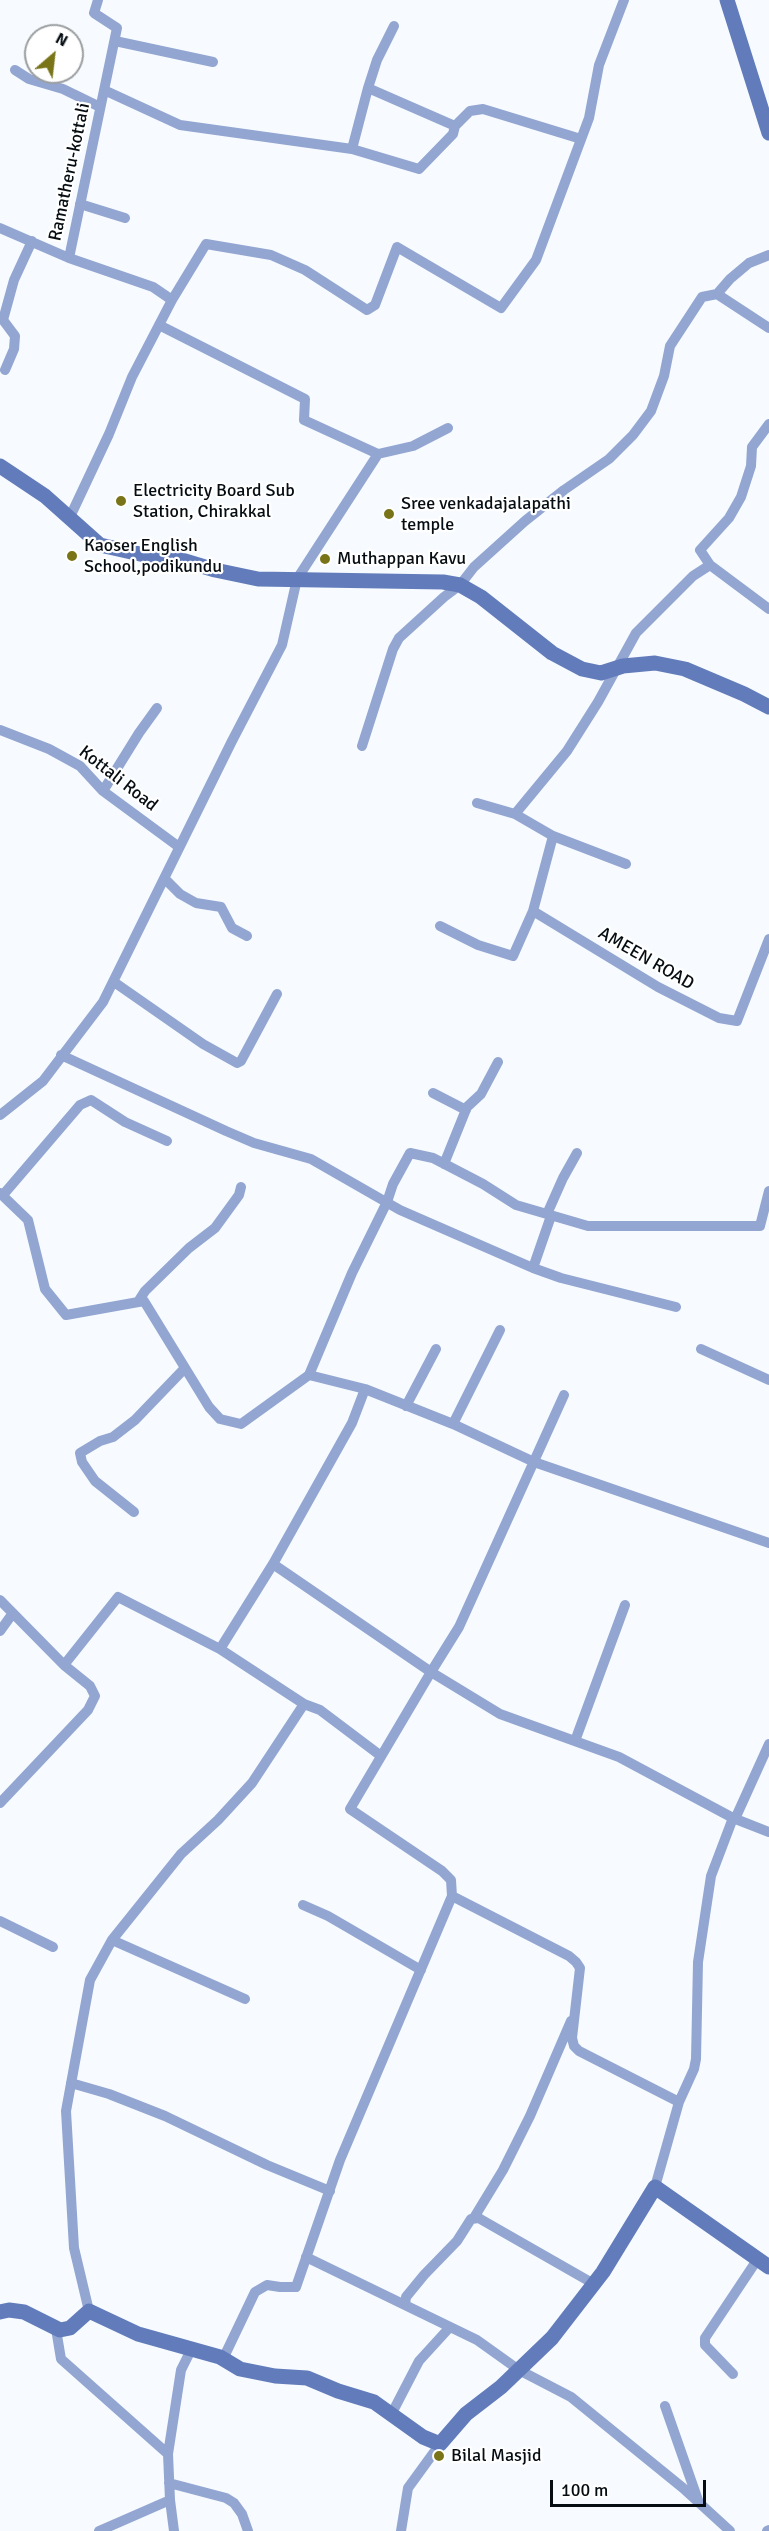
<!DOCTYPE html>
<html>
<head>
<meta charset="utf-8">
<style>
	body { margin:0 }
	#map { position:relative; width:769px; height:2531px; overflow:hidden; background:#f7fbff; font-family:Signika,sans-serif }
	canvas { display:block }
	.north { position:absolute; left:24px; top:24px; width:60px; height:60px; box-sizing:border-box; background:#fff; border:2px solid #9b9ea0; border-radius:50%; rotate:28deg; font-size:16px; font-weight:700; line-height:24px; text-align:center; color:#060d12 }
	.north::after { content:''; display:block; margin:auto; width:21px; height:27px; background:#797418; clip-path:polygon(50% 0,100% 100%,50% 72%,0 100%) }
	.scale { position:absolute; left:550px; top:2480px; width:156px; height:27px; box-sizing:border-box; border:3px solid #060d12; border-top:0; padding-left:8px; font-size:18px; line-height:21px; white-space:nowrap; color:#060d12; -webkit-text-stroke:4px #fff; paint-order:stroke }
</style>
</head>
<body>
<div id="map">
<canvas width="769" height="2531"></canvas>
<div class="north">N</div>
<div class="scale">100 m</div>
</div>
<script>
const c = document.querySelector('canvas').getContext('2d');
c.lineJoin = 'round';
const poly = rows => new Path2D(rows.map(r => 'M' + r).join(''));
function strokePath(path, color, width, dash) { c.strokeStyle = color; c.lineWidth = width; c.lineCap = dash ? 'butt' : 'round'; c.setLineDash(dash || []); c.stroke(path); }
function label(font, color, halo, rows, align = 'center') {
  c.font = font + ' Signika,sans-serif'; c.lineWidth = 4.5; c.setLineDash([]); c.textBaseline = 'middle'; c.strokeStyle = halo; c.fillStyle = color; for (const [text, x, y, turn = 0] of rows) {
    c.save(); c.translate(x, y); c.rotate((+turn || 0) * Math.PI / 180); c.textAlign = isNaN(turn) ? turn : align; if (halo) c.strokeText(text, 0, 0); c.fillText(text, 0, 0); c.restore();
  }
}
strokePath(poly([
	[115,41,213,62],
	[15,70,29,79,63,89,100,107],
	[368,88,377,60,394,26],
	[104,90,180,125,352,149,368,88,455,126,470,111,483,109,581,139],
	[352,149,419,169,453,134,455,126],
	[80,204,125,218],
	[0,228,69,258,153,287,172,300,132,377,109,434,69,519],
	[69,258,117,28,94,13,98,0],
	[717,294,769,328],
	[172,300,206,244,271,255,305,270,367,310,375,305,397,247,501,308,536,260,589,118,599,65,624,0],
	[159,325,305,399,304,420,378,454,413,446,448,428],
	[5,370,14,349,15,336,3,320,14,280,32,241],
	[769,424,752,447,751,466,741,497,729,518,700,550,710,565,769,609],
	[0,730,49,749,80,766,103,791,179,847],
	[362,746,393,649,399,638,444,597,460,585,474,567,525,521,564,490,609,459,633,435,651,411,664,376,670,346,702,297,717,294,730,279,749,263,769,255],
	[103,791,139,733,157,708],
	[477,803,515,814],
	[553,836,533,911,658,987,719,1018,737,1021,769,939],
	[626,864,553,836,515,814,567,751,598,702,636,633,693,576,710,565],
	[165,879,180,894,196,903,221,907,232,928,247,936],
	[440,926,478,945,513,956,533,911],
	[114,982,203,1044,237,1063,241,1061,277,994],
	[61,1055,226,1131,254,1143,311,1159,400,1210,533,1268,561,1278,676,1307],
	[433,1093,466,1110],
	[0,1115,43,1081,103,1002,232,741,282,645,297,579,378,454],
	[444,1164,467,1107,481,1094,498,1062],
	[0,1193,28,1220,45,1289,66,1315,144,1301,209,1407,220,1419,241,1424,309,1375,365,1389,453,1424,534,1462,769,1543],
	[3,1195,80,1105,91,1100,125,1122,167,1141],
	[547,1214,563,1178,577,1153],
	[533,1268,551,1216],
	[138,1302,145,1291,189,1248,215,1228,239,1195,241,1187],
	[701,1349,769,1380],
	[309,1375,352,1273,387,1202,393,1184,410,1153,433,1158,483,1184,516,1205,588,1226,760,1226,769,1191],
	[406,1406,436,1349],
	[453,1424,500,1330],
	[134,1512,95,1481,82,1462,80,1453,100,1441,113,1437,135,1420,185,1368],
	[273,1564,431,1672,459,1627,564,1395],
	[0,1600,64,1665,118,1597,220,1649,273,1564,352,1423,365,1389],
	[0,1631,13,1613],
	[220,1649,304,1704,320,1710,381,1756],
	[575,1741,625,1605],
	[0,1803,88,1710,95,1696,90,1686,64,1665],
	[733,1818,711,1876,698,1962,696,2059,694,2069,679,2102,579,2051,574,2046,572,2038,580,1968,576,1962,569,1956,452,1896,451,1880,442,1871,350,1809,431,1672,500,1714,619,1757,733,1818,769,1832],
	[735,1819,769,1744],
	[303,1905,328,1916,421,1970],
	[0,1921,53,1947],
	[112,1940,245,1999],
	[571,2021,530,2116,503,2170,475,2216,594,2284],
	[71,2083,109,2094,165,2116,267,2165,330,2191],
	[655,2187,679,2102],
	[306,2257,477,2340,519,2370,571,2397,683,2488,730,2531],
	[405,2305,406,2297,424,2275,457,2241,471,2219,479,2218],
	[89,2311,74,2248,66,2111,90,1980,112,1940,181,1854,218,1820,252,1783,304,1704],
	[56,2329,61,2359,168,2454],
	[223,2359,255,2292,267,2285,280,2287,296,2287,340,2160,452,1896],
	[733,2374,705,2345,705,2338,757,2260],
	[665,2406,699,2503],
	[391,2415,419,2361,450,2327],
	[169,2483,226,2498,234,2503,242,2514,248,2531],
	[99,2531,170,2500],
	[174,2531,170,2500,168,2454,181,2370,191,2350],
	[401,2531,408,2488,440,2444],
	[767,2531,769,2530]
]), '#93a6d2', 10);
strokePath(poly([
	[727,0,769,133],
	[0,466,45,496,100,545,149,556,165,555,215,570,258,579,443,582,460,585,481,597,552,653,582,669,601,673,623,666,655,663,685,669,744,694,769,707],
	[0,2312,9,2310,24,2312,60,2330,70,2328,89,2311,138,2334,220,2357,240,2369,275,2376,307,2378,338,2391,374,2402,423,2437,440,2444,466,2414,501,2387,552,2338,603,2272,655,2187,769,2267]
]), '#627cbb', 15);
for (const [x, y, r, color] of [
	[121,501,6,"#797418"],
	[389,514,6,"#797418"],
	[72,556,6,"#797418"],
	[325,559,6,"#797418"],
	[439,2456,6,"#797418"]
]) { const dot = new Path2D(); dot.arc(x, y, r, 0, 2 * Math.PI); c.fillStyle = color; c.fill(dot); strokePath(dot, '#fff', 2); }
label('18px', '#060d12', '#fff', [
	["Ramatheru-kottali",70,172,-78],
	["Kottali Road",118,779,38],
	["AMEEN ROAD",646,959,30]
]);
label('18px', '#060d12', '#fff', [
	["Electricity Board Sub",133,491],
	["Station, Chirakkal",133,512],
	["Sree venkadajalapathi",401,504],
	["temple",401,525],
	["Kaoser English",84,546],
	["School,podikundu",84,567],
	["Muthappan Kavu",337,559],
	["Bilal Masjid",451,2456]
], 'left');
</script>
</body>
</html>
